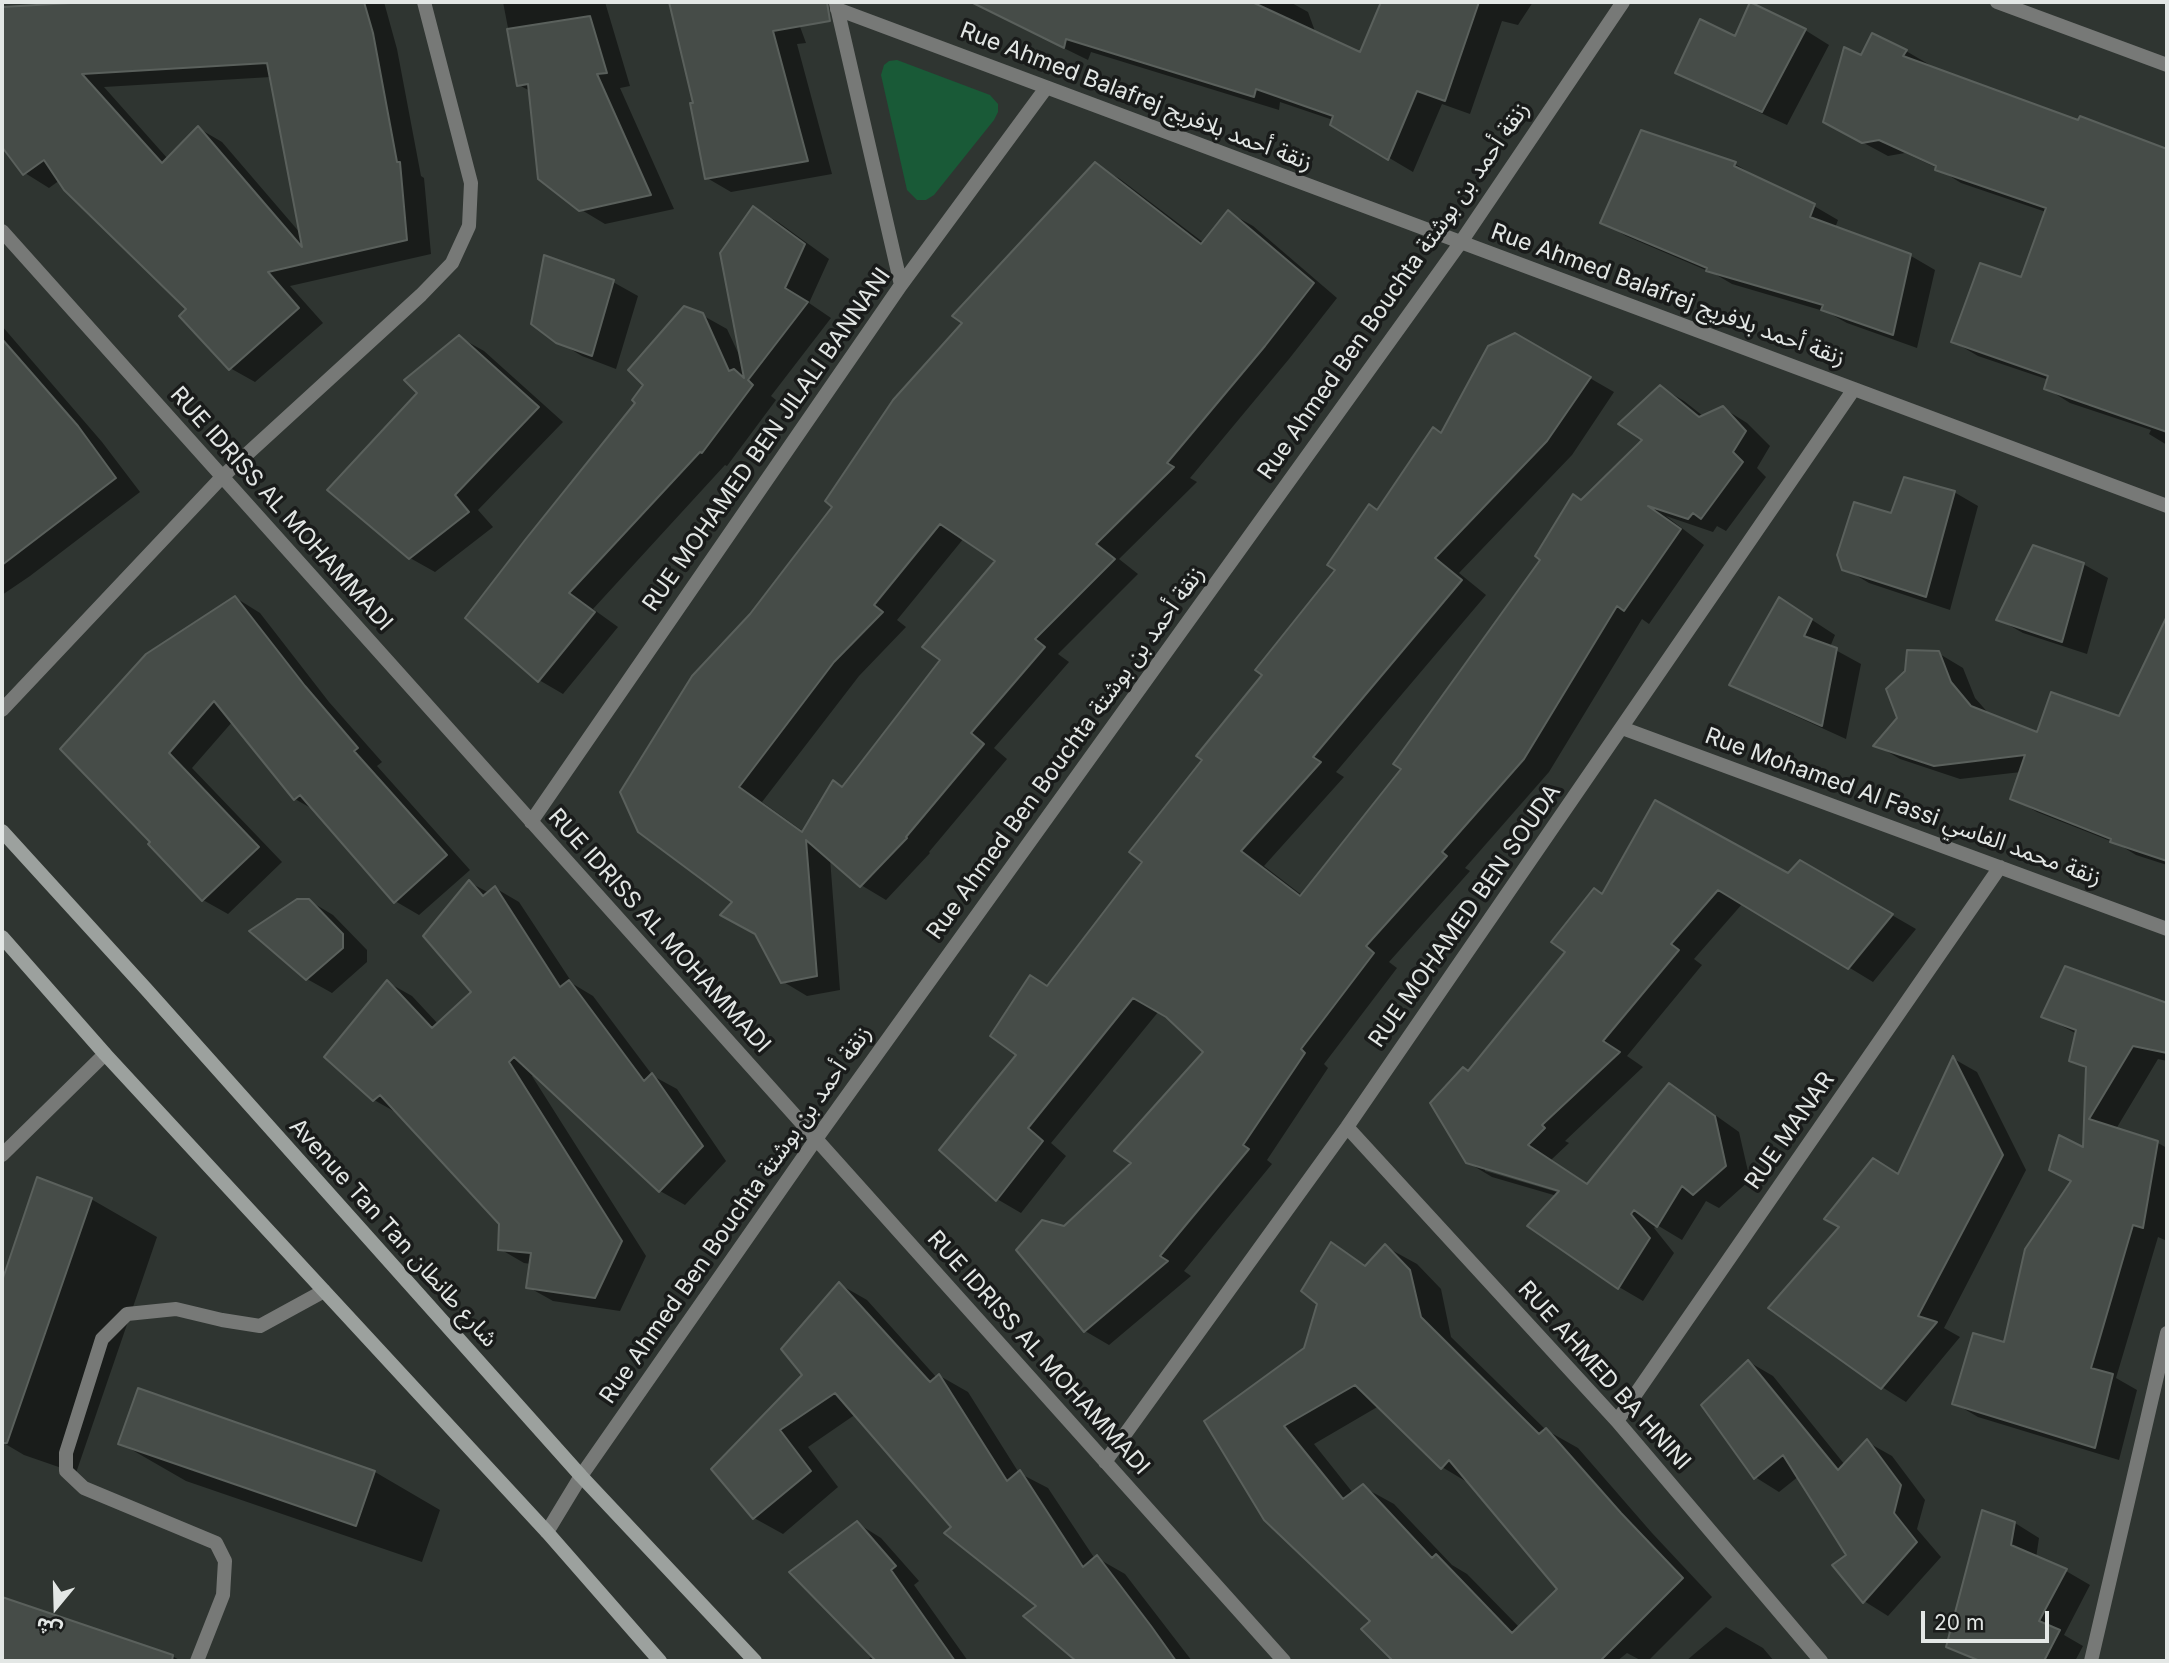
<!DOCTYPE html>
<html>
<head>
<meta charset="utf-8">
<style>
	body { margin:0 }
	#map { position:relative; width:2169px; height:1663px; overflow:hidden; background:#2f3531; font-family:Inter,"Noto Sans Arabic",sans-serif }
	canvas { display:block }
	.frame { position:absolute; inset:0; border:4px solid #e3e7e5; pointer-events:none }
	.north { position:absolute; left:21px; top:1572px; width:70px; height:70px; -webkit-text-stroke:5px #191b1a; paint-order:stroke; rotate:199deg; font-size:19px; font-weight:700; line-height:28px; text-align:center; color:#e3e7e5 }
	.north::after { content:''; display:block; margin:auto; width:24px; height:32px; background:#e3e7e5; clip-path:polygon(50% 0,100% 100%,50% 72%,0 100%) }
	.scale { position:absolute; left:1921px; top:1611px; width:128px; height:32px; box-sizing:border-box; border:4px solid #e3e7e5; border-top:0; padding-left:9px; font-size:21px; line-height:24px; white-space:nowrap; color:#e3e7e5; -webkit-text-stroke:5px #191b1a; paint-order:stroke }
</style>
</head>
<body>
<div id="map">
<canvas width="2169" height="1663"></canvas>
<div class="frame"></div>
<div class="north">ش</div>
<div class="scale">20 m</div>
</div>
<script>
const c = document.querySelector('canvas').getContext('2d');
c.lineJoin = 'round';
function fill(path, color) { c.fillStyle = color; c.fill(path, 'evenodd'); }
const poly = rows => new Path2D(rows.map(r => 'M' + r).join(''));
function strokePath(path, color, width, dash) { c.strokeStyle = color; c.lineWidth = width; c.lineCap = dash ? 'butt' : 'round'; c.setLineDash(dash || []); c.stroke(path); }
function label(font, color, halo, rows, align = 'center') {
  c.font = font + ' Inter,"Noto Sans Arabic",sans-serif'; c.lineWidth = 7; c.setLineDash([]); c.textBaseline = 'middle'; c.strokeStyle = halo; c.fillStyle = color; for (const [text, x, y, turn = 0] of rows) {
    c.save(); c.translate(x, y); c.rotate((+turn || 0) * Math.PI / 180); c.textAlign = isNaN(turn) ? turn : align; if (halo) c.strokeText(text, 0, 0); c.fillText(text, 0, 0); c.restore();
  }
}
fill(poly([
	[897,60,990,95,998,104,998,112,994,120,934,195,926,200,917,200,907,190,881,75,884,65,889,61]
]), '#195a37');
fill(poly([
	[90,2,384,2,397,49,421,176,424,178,431,254,290,286,323,323,255,382,230,368,189,309,60,180,49,188,25,173,2,144,19,131,2,114,2,9,90,5],
	[271,77,301,234,222,142,198,128,168,159,104,87],
	[503,2,605,2,630,86,620,88,674,209,605,224,580,209,530,91,519,85],
	[671,2,791,2,806,43,797,44,832,174,731,192,707,178,695,104],
	[973,2,1204,2,1203,5,1246,31,1255,2,1290,2,1308,12,1316,34,1358,56,1446,5,1440,2,1533,2,1518,25,1502,21,1470,114,1442,104,1413,172,1332,124,1333,120,1280,102,1279,110,1091,52,1088,60,1027,30,1003,15],
	[1805,30,1829,45,1787,125,1702,86,1677,72,1735,39],
	[1906,51,1930,65,1929,67,2079,123,2081,118,2167,150,2167,445,2149,434,2151,430,2070,403,2046,388,2049,380,1978,356,1954,342,2022,279,2046,212,1961,183,1937,168,1905,153,1888,156,1849,135,1862,58],
	[1642,132,1735,164,1759,178,1758,180,1814,206,1838,220,1835,228,1911,256,1935,270,1917,348,1847,323,1827,312,1732,284,1715,274,1626,236,1602,222],
	[1095,165,1120,179,1204,243,1228,212,1253,226,1337,298,1289,359,1190,478,1197,482,1119,559,1138,574,1058,654,1069,662,994,748,1007,759,929,852,930,853,886,900,861,885,830,858,840,990,807,996,782,981,757,933,734,902,640,831,751,616,835,507,964,322],
	[964,538,997,561,942,659,844,788,834,782,804,832,762,802,859,676,906,627,897,620],
	[754,208,778,222,829,259,809,303,831,318,771,396,776,400,727,466,725,465,593,609,618,627,563,694,539,680,467,618,638,403,702,315,727,329,741,359],
	[613,282,638,296,616,369,582,356,557,341],
	[2,326,102,442,140,492,30,576,2,595],
	[1515,335,1614,392,1572,455,1459,573,1486,595,1336,772,1344,777,1264,866,1303,896,1403,768,1582,501,1645,440,1660,387,1684,401,1703,416,1723,408,1747,423,1770,446,1757,468,1766,477,1726,531,1717,526,1713,532,1666,516,1704,545,1649,624,1642,619,1549,772,1465,868,1470,871,1389,962,1397,968,1324,1064,1328,1068,1267,1160,1272,1164,1184,1271,1191,1276,1109,1345,1085,1331,1064,1228,1134,1162,1206,1052,1167,1016,1159,1011,1051,1143,1066,1156,1021,1213,997,1199,1019,1054,1048,987,1145,862,1204,759,1378,511,1442,435],
	[459,337,484,351,563,422,478,510,493,527,435,572,410,558,420,393],
	[1954,492,1978,506,1950,610,1869,583,1844,568,1892,515],
	[2083,564,2108,578,2087,654,2023,633,1998,619],
	[236,598,260,613,329,702,382,762,377,766,470,870,419,915,395,901,316,811,295,799,233,721,192,768,282,862,228,914,203,900,151,844,153,842,62,749],
	[1780,599,1835,635,1830,647,1861,664,1846,739,1756,698,1732,684],
	[2167,620,2167,865,2136,855,2118,844,2037,812,2013,798,2021,772,1960,779,1900,759,1876,745,1899,719,1938,653,1963,668,1975,698,1990,715,2038,734,2119,719],
	[1800,862,1916,929,1873,982,1743,903,1694,959,1702,965,1627,1056,1643,1067,1565,1141,1569,1143,1551,1160,1588,1184,1669,1085,1694,1100,1739,1132,1750,1180,1719,1208,1706,1201,1682,1240,1657,1225,1654,1228,1674,1253,1643,1301,1619,1287,1557,1196,1492,1177,1467,1162,1469,1072,1568,951,1603,895,1789,875],
	[1485,1167,1568,1192,1567,1195,1485,1171],
	[469,882,489,893,495,888,519,902,573,984,593,996,653,1076,677,1089,726,1161,685,1205,660,1191,535,1074,532,1076,646,1256,620,1311,553,1301,528,1287,531,1264,524,1263,500,1249,501,1223,399,1114,374,1100,387,982,412,996,439,1025,474,992],
	[308,900,333,915,367,950,367,962,332,993,307,979],
	[2066,968,2167,1005,2167,1061,2158,1059,2116,1129,2158,1143,2167,1148,2167,1241,2158,1237,2116,1378,2137,1390,2119,1460,1978,1417,1954,1403,2005,1344,2085,1150,2088,1070,2071,1060,2077,1034,2043,1016],
	[1954,1059,1977,1072,2026,1170,1944,1328,1960,1337,1906,1402,1882,1387,1899,1175],
	[38,1179,91,1199,157,1237,76,1473,24,1455,2,1442,2,1287],
	[1331,1244,1367,1266,1386,1247,1417,1264,1441,1289,1451,1337,1546,1430,1578,1448,1652,1533,1712,1597,1648,1661,1642,1661,1627,1653,1617,1661,1396,1661,1363,1629,1372,1621,1207,1421,1306,1349,1319,1303],
	[1379,1406,1442,1467,1472,1485,1560,1590,1520,1628,1467,1574,1452,1565,1394,1504,1363,1487,1353,1493,1314,1444],
	[839,1284,867,1300,937,1378,940,1376,968,1392,1019,1473,1048,1488,1095,1559,1097,1558,1125,1574,1192,1661,1078,1661,1026,1616,1039,1606,954,1527,856,1414,808,1447,838,1487,783,1534,754,1518,714,1469,805,1375],
	[1749,1362,1773,1376,1845,1465,1867,1442,1892,1456,1925,1500,1917,1529,1941,1557,1888,1616,1864,1601,1849,1555,1799,1476,1779,1492,1755,1477],
	[120,1443,375,1472,440,1510,422,1562,186,1481],
	[1983,1513,2015,1523,2039,1538,2036,1558,2066,1571,2090,1585,2064,1635,2083,1646,2075,1661,1976,1661,1948,1646],
	[857,1523,881,1538,919,1581,914,1585,968,1661,867,1661,873,1655],
	[2,1599,174,1657,181,1661,2,1661],
	[1726,1627,1763,1648,1774,1661,1686,1661]
]), '#0007');
const building = poly([
	[88,2,364,2,373,33,397,162,400,162,407,240,268,272,299,308,229,370,179,316,186,309,64,190,44,160,23,175,2,147,2,7,88,2],
	[267,63,302,247,198,126,162,163,82,74,267,63],
	[669,2,827,2,830,21,773,31,808,161,705,179,690,103,693,103,669,2],
	[971,2,1252,2,1360,52,1381,2,1479,2,1445,101,1417,91,1388,160,1330,125,1333,116,1256,89,1254,97,1066,39,1064,48,971,2],
	[1750,2,1806,29,1762,112,1675,73,1700,19,1735,36,1750,2],
	[590,16,607,73,597,74,651,195,579,211,538,179,528,84,517,86,507,29,590,16],
	[1872,33,1907,50,1903,56,2078,120,2080,116,2167,149,2167,432,2044,389,2048,376,1951,342,1980,263,2021,277,2046,208,1935,170,1936,166,1879,140,1862,143,1823,122,1844,47,1861,55,1872,33],
	[1641,130,1736,162,1734,166,1815,204,1810,217,1911,254,1893,335,1821,310,1823,305,1706,271,1707,268,1600,223,1641,130],
	[1095,162,1201,244,1228,210,1314,283,1265,346,1167,463,1174,467,1096,544,1115,559,1035,639,1045,647,971,733,984,744,906,837,907,838,860,887,806,840,817,976,781,983,755,934,720,915,732,902,638,832,620,792,692,676,750,614,832,507,825,501,893,400,962,323,952,316,1095,162],
	[940,524,995,561,922,647,940,660,842,787,833,780,802,832,739,787,834,662,883,612,874,605,940,524],
	[753,206,805,244,785,288,808,302,748,380,753,385,702,453,700,452,569,593,595,612,538,682,465,618,525,540,635,403,632,400,643,385,628,370,684,306,703,313,729,371,734,369,744,378,720,253,753,206],
	[544,255,614,280,592,356,556,343,531,324,544,255],
	[1515,333,1591,377,1547,441,1435,558,1462,580,1313,757,1321,762,1241,851,1300,896,1401,769,1393,764,1540,560,1535,556,1573,494,1581,500,1642,440,1618,424,1660,385,1699,417,1723,406,1746,431,1733,452,1743,462,1701,519,1693,513,1688,519,1648,506,1681,529,1624,611,1617,606,1524,759,1442,852,1447,856,1366,946,1374,953,1301,1049,1305,1053,1243,1145,1249,1149,1160,1256,1168,1261,1084,1332,1016,1250,1042,1220,1064,1226,1131,1163,1114,1151,1203,1052,1166,1017,1133,998,1028,1128,1043,1141,996,1201,939,1150,1016,1055,990,1036,1030,975,1047,986,1142,862,1129,852,1202,760,1196,756,1262,675,1255,670,1335,570,1327,565,1369,504,1377,510,1433,427,1441,433,1488,346,1515,333],
	[459,335,539,407,455,495,469,512,409,559,327,490,417,393,404,380,459,335],
	[2,339,78,426,116,478,2,565,2,339],
	[1904,477,1955,491,1926,597,1842,570,1837,555,1854,502,1891,513,1904,477],
	[2033,545,2084,563,2062,642,1996,620,2033,545],
	[235,596,305,686,358,748,354,751,447,855,394,903,300,795,294,800,214,701,169,753,259,847,202,901,148,844,150,842,60,749,146,654,235,596],
	[1779,597,1812,619,1804,636,1837,648,1822,726,1729,685,1779,597],
	[2167,616,2167,861,2110,842,2111,839,2010,799,2025,755,1934,766,1873,746,1897,718,1886,689,1905,671,1907,650,1939,651,1951,682,1971,706,2037,732,2051,692,2119,716,2167,616],
	[1655,800,1788,873,1800,860,1893,914,1848,969,1718,890,1671,944,1679,950,1603,1041,1620,1052,1542,1125,1545,1128,1528,1145,1587,1184,1669,1083,1715,1116,1726,1166,1693,1195,1682,1186,1657,1227,1634,1210,1631,1214,1650,1238,1618,1289,1527,1226,1559,1191,1466,1163,1430,1103,1463,1067,1468,1071,1565,952,1551,942,1594,888,1602,894,1655,800],
	[469,880,483,896,495,886,560,987,569,980,644,1081,652,1073,703,1146,659,1192,514,1057,509,1062,622,1241,595,1298,526,1288,531,1253,498,1250,499,1224,380,1095,373,1101,324,1057,387,980,432,1028,471,992,423,936,469,880],
	[297,899,309,899,343,934,343,948,306,980,249,931,297,899],
	[2065,966,2167,1003,2167,1053,2133,1046,2089,1119,2158,1141,2143,1228,2133,1225,2091,1368,2113,1374,2095,1448,1952,1404,1973,1333,2004,1342,2025,1249,2071,1181,2049,1170,2059,1135,2083,1147,2086,1067,2069,1061,2076,1030,2041,1017,2065,966],
	[1953,1056,2003,1155,1918,1316,1937,1322,1881,1389,1768,1308,1839,1227,1824,1219,1873,1158,1898,1174,1953,1056],
	[37,1177,92,1198,7,1443,2,1443,2,1281,37,1177],
	[1331,1242,1365,1266,1385,1244,1410,1270,1421,1317,1539,1434,1546,1428,1621,1513,1683,1578,1600,1661,1393,1661,1361,1629,1370,1621,1264,1520,1204,1421,1304,1348,1317,1304,1301,1291,1331,1242],
	[1355,1385,1441,1469,1449,1460,1557,1589,1512,1633,1436,1554,1432,1558,1363,1484,1343,1499,1284,1426,1355,1385],
	[839,1282,930,1382,939,1374,1007,1481,1020,1470,1083,1567,1097,1555,1151,1626,1176,1661,1076,1661,1023,1616,1036,1606,944,1533,951,1527,835,1393,780,1430,811,1471,753,1519,711,1469,802,1375,781,1349,839,1282],
	[1748,1360,1838,1470,1867,1439,1901,1485,1894,1513,1917,1542,1863,1603,1832,1565,1846,1555,1783,1455,1754,1479,1701,1405,1748,1360],
	[138,1388,375,1471,356,1526,118,1444,138,1388],
	[1982,1510,2015,1522,2011,1545,2067,1569,2039,1621,2060,1630,2044,1661,1980,1661,1946,1647,1982,1510],
	[857,1521,896,1566,891,1570,955,1661,876,1661,789,1572,857,1521],
	[2,1597,173,1655,172,1661,2,1661,2,1597]
]);
fill(building, '#464c48');
strokePath(building, '#5a605c', 2);
strokePath(poly([
	[197,1661,223,1595,225,1561,216,1543,84,1488,66,1471,66,1453,102,1339,127,1314,176,1309,222,1320,260,1326,324,1291]
]), '#777977', 14);
strokePath(poly([
	[836,3,901,285],
	[837,9,2167,506],
	[2,231,1284,1661],
	[2,710,222,477,421,295,452,263,469,226,471,183,424,2],
	[1622,728,2167,929],
	[531,822,901,285,1046,88],
	[1347,1127,1617,1421,1821,1661],
	[2,1155,105,1054],
	[1617,1421,2000,867],
	[1105,1462,1347,1127,1854,389],
	[547,1532,581,1476,816,1139,1461,242,1623,2],
	[2091,1661,2167,1333]
]), '#777977', 14);
strokePath(poly([
	[1997,2,2167,65]
]), '#777977', 14);
strokePath(poly([
	[2,831,146,989,581,1476,755,1661],
	[2,937,105,1054,547,1532,660,1661]
]), '#9ca19e', 14);
label('23px', '#e3e7e5', '#191b1a', [
	["Rue Ahmed Balafrej زنقة أحمد بلافريج",1136,97,21],
	["Rue Ahmed Ben Bouchta زنقة أحمد بن بوشتة",1394,291,-55],
	["Rue Ahmed Balafrej زنقة أحمد بلافريج",1668,295,20],
	["RUE MOHAMED BEN JILALI BANNANI",767,440,-55],
	["RUE IDRISS AL MOHAMMADI",281,509,48],
	["Rue Ahmed Ben Bouchta زنقة أحمد بن بوشتة",1066,753,-54],
	["Rue Mohamed Al Fassi زنقة محمد الفاسي",1903,807,20],
	["RUE MOHAMED BEN SOUDA",1465,916,-55],
	["RUE IDRISS AL MOHAMMADI",659,931,48],
	["RUE MANAR",1790,1131,-55],
	["Rue Ahmed Ben Bouchta زنقة أحمد بن بوشتة",736,1215,-55],
	["Avenue Tan Tan شارع طانطان",393,1233,48],
	["RUE IDRISS AL MOHAMMADI",1038,1353,48],
	["RUE AHMED BA HNINI",1604,1376,48]
]);
</script>
</body>
</html>
